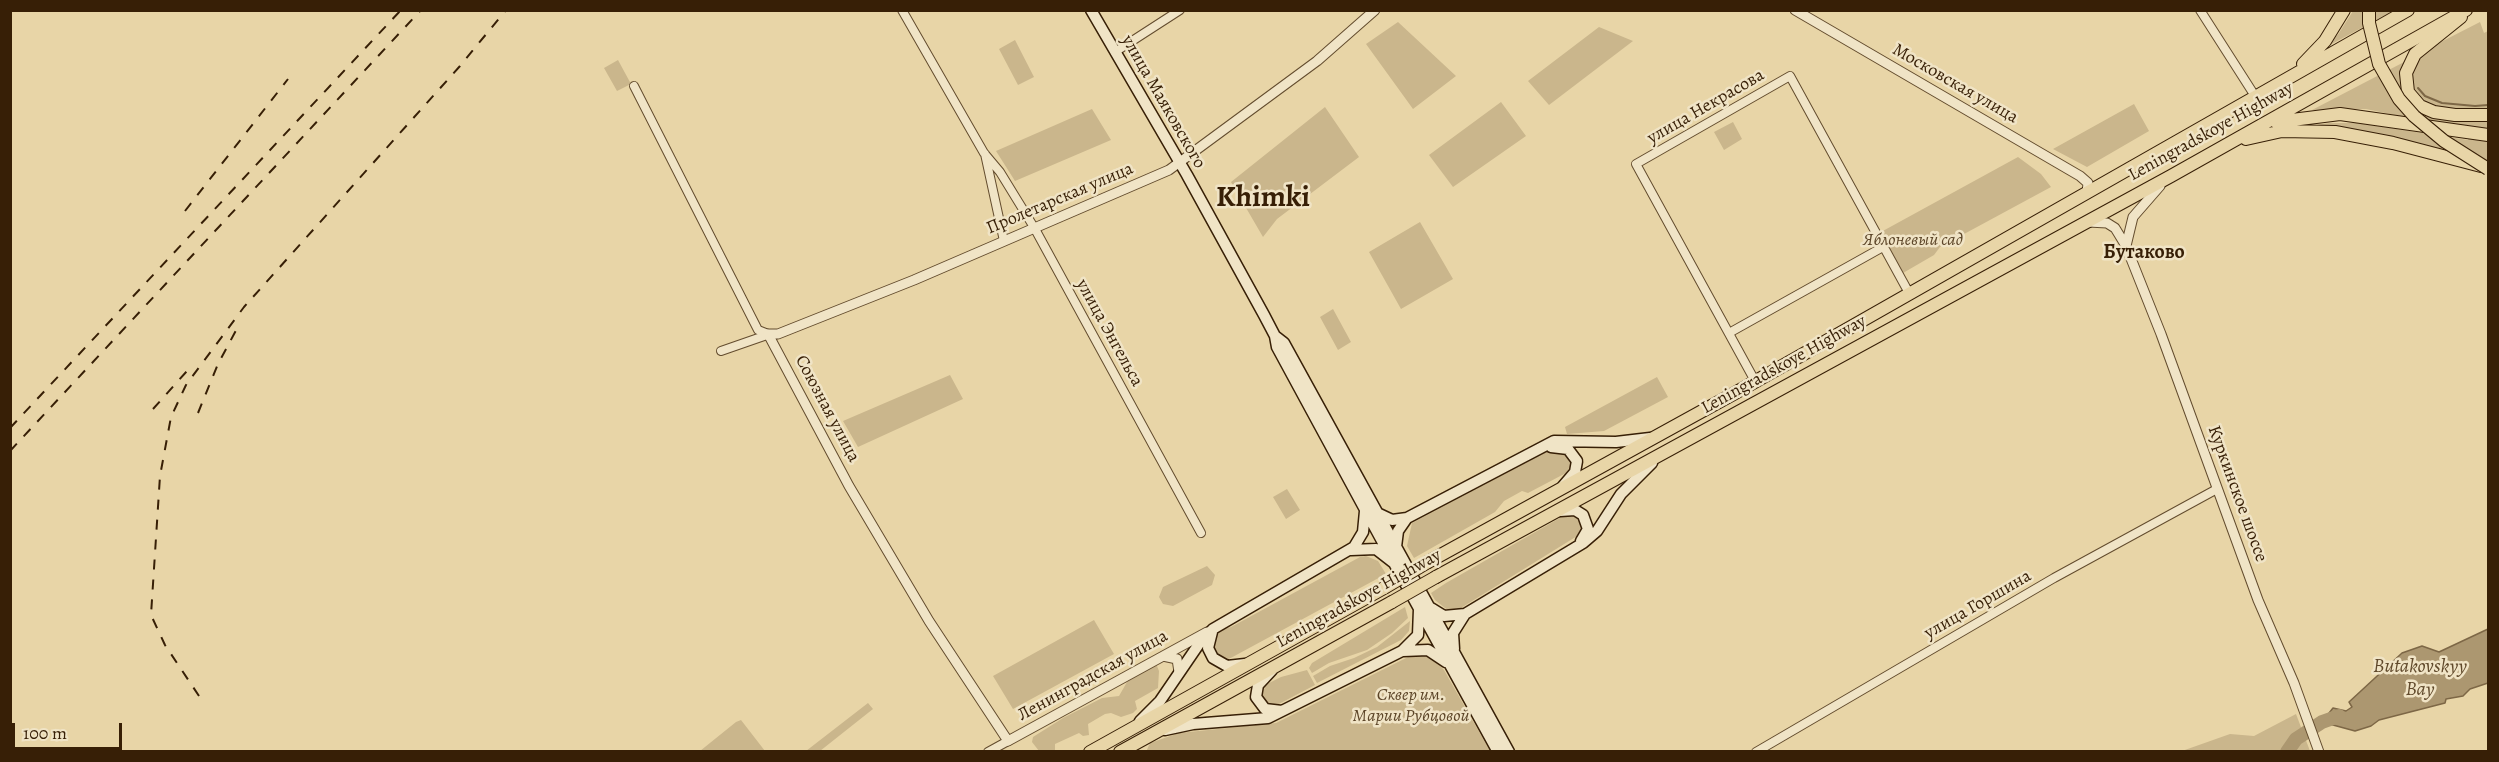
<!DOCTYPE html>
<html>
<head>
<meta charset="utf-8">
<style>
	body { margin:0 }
	#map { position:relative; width:2499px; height:762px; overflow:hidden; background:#e8d5a7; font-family:Alegreya,serif }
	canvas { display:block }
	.frame { position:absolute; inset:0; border:12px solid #371f06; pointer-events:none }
	.scale { position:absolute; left:12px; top:723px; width:110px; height:27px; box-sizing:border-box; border:3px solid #371f06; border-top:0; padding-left:8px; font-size:18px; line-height:21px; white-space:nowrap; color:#371f06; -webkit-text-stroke:4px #f0e4c6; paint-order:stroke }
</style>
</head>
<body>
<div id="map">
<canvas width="2499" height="762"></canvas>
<div class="frame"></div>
<div class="scale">100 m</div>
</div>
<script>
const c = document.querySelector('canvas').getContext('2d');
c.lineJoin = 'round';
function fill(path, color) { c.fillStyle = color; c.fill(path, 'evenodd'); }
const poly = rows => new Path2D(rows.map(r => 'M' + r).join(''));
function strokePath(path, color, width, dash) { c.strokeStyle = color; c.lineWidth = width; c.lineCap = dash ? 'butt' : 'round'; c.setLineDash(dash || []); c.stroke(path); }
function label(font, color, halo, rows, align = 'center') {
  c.font = font + ' Alegreya,serif'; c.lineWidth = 5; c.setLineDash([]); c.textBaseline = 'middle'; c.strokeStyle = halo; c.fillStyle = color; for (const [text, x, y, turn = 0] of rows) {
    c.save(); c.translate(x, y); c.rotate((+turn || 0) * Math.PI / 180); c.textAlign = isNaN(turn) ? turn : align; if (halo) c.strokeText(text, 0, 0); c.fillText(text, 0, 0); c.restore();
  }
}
fill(poly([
	[2353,11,2393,11,2328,46,2339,33],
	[1398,22,1456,76,1413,109,1366,44],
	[2480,22,2484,33,2488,31,2488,111,2475,113,2430,106,2415,96,2411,74,2417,60,2437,44],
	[1599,27,1633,41,1549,105,1528,81],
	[1015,40,1034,77,1018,85,999,49],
	[618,60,631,84,617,91,604,68],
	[2406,61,2414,107,2488,118,2488,164,2302,127,2330,123,2357,123,2468,140,2470,131,2366,109,2312,110],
	[1501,102,1526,136,1453,187,1429,155],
	[2134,104,2149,131,2087,167,2053,149],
	[1325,107,1359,157,1277,219,1263,237,1231,182],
	[1092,109,1111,140,1015,181,996,151],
	[1733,122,1742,139,1724,150,1714,132],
	[2018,157,2041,174,2051,187,1940,247,1934,255,1903,273,1881,232],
	[1420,222,1453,279,1401,309,1369,252],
	[1333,309,1351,342,1338,350,1320,317],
	[950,375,963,399,858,447,843,421],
	[1657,377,1668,397,1604,431,1567,434,1565,427],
	[1548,451,1567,454,1571,465,1566,473,1528,493,1522,491,1504,501,1495,512,1414,558,1407,546,1412,523],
	[1287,489,1300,510,1286,519,1273,497],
	[1565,515,1576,515,1583,523,1582,533,1456,611,1450,612,1435,600,1431,593,1446,583],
	[1366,556,1378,561,1386,574,1227,660,1218,656,1214,646,1218,631,1231,627,1360,557],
	[1207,566,1215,575,1212,585,1173,606,1163,604,1159,597,1163,587],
	[1405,607,1408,618,1392,633,1367,650,1329,663,1312,673,1309,668,1312,663],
	[1094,620,1114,654,1013,709,993,676],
	[1410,621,1409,631,1401,640,1317,683,1313,676,1330,666,1354,658,1377,647],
	[1412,655,1430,655,1444,670,1490,751,1146,752,1150,743,1179,733,1276,723],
	[1151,666,1157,666,1159,671,1158,688,1135,701,1137,709,1133,713,1121,717,1111,713,1105,714,1088,724,1089,735,1083,736,1079,733,1055,744,1055,751,1039,751,1032,742,1033,737,1063,718,1102,698,1119,696,1127,682],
	[1307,670,1315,685,1277,705,1269,706,1262,698,1265,685,1281,677],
	[868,703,873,709,820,751,806,751],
	[2296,714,2310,751,2182,751,2230,734,2254,736],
	[741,720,765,751,700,751,736,722]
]), '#cab68c');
const water = poly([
	[2488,629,2488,683,2470,689,2463,696,2446,699,2445,703,2379,720,2371,726,2355,731,2322,722,2333,708,2346,711,2352,707,2349,702,2402,653,2422,646,2439,652,2488,629]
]);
fill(water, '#ac9770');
strokePath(water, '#7d6746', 1.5);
strokePath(poly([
	[2418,88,2425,96,2442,103,2475,106,2488,105]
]), '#7d6746', 2);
strokePath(poly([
	[2287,752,2296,739,2322,722,2339,716]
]), '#ac9770', 14);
const minor = poly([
	[902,10,984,153,1000,172,1035,229,1201,533],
	[2200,10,2255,96],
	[1115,52,1180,10],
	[634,86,758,330,768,334],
	[985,154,1004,241],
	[1729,333,1883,247],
	[721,351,767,335],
	[1755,381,1636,164,1790,76,1909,293],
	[988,752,1008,741],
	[1756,752,2054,578,2217,489]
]);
const tertiary = poly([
	[1795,10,2080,176,2088,183,2087,193],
	[2088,222,2107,223,2115,228,2126,246,2161,334,2258,600,2294,683,2319,752],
	[2126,246,2133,217,2160,186],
	[1207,632,1008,741,929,621,849,486,768,334,778,334,914,280,1169,170,1317,61,1375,10],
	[1163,656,1177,659,1179,672]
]);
const secondary = poly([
	[1091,10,1187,175,1264,315,1275,336,1277,347,1394,563],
	[1275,336,1284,343,1509,752],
	[1551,447,1568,449,1577,461,1575,472,1563,486],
	[1560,511,1575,510,1583,515,1588,529,1581,541],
	[1375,512,1392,520,1407,518,1554,441,1616,442,1650,438],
	[1396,547,1398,531,1407,518],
	[1351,550,1376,549,1394,563,1498,752],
	[1431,608,1444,616,1465,614,1583,543,1597,531,1621,494,1652,463],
	[1212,632,1208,648,1213,658,1227,666,1245,664],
	[1454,649,1453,633,1465,614],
	[1403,651,1428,650,1446,662],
	[1272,670,1258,685,1256,697,1265,709,1282,711],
	[1140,721,1160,701,1201,641,1213,629,1354,547,1363,532,1365,511],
	[1165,730,1193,724,1268,718,1402,651,1418,635,1419,609]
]);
const primary = poly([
	[2461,17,2415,54,2406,73,2408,92,2420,106,2434,112,2455,115,2488,115]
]);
const trunk = poly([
	[2303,64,2325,41,2344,10],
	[2276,122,2340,114,2488,135],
	[2246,139,2282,131,2335,132,2393,143,2481,166],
	[1428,562,1735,393,2408,10],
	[1436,577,2171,176,2466,10],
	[1090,752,1384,588],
	[1120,752,1392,602]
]);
strokePath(minor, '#634c2e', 10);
strokePath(tertiary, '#634c2e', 11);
strokePath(secondary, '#371f06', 13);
strokePath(primary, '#371f06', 14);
strokePath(trunk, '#371f06', 14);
strokePath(minor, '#f0e4c6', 8);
strokePath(tertiary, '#f0e4c6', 9);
strokePath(secondary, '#f0e4c6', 10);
strokePath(primary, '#e8d5a7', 12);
strokePath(trunk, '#e8d5a7', 12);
strokePath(poly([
	[185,211,288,79],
	[153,409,187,371],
	[198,413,218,364,240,323],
	[10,428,401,10],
	[10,451,421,10],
	[199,696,165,645,151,615,160,476,171,417,186,385,244,307,460,66,506,10]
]), '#371f06', 2, [10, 10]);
const primaryBridge = poly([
	[2369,10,2369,23,2379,64,2399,99,2414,116,2444,141,2488,169]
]);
const trunkBridge = poly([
	[1384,588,1428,562],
	[1392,602,1436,577]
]);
strokePath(primaryBridge, '#371f06', 14, []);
strokePath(trunkBridge, '#371f06', 14, []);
strokePath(primaryBridge, '#e8d5a7', 12);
strokePath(trunkBridge, '#e8d5a7', 12);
label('18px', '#371f06', '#f0e4c6', [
	["Московская улица",1955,84,30],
	["улица Маяковского",1163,102,60],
	["улица Некрасова",1706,107,-30],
	["Leningradskoye Highway",2211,132,-29],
	["Пролетарская улица",1060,199,-23],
	["улица Энгельса",1109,333,61],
	["Leningradskoye Highway",1784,365,-29],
	["Союзная улица",827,409,62],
	["Куркинское шоссе",2237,494,70],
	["Leningradskoye Highway",1359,599,-29],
	["улица Горшина",1978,605,-30],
	["Ленинградская улица",1093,676,-29]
]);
label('italic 18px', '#5c4528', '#f0e4c6', [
	["Яблоневый сад",1913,241],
	["Сквер им.",1411,696],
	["Марии Рубцовой",1411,717]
]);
label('bold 20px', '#371f06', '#f0e4c6', [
	["Бутаково",2144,253]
]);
label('italic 20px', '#60492b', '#f0e4c6', [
	["Butakovskyy",2420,667],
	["Bay",2420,690]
]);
label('bold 30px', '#371f06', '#f0e4c6', [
	["Khimki",1263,199]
]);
</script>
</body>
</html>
